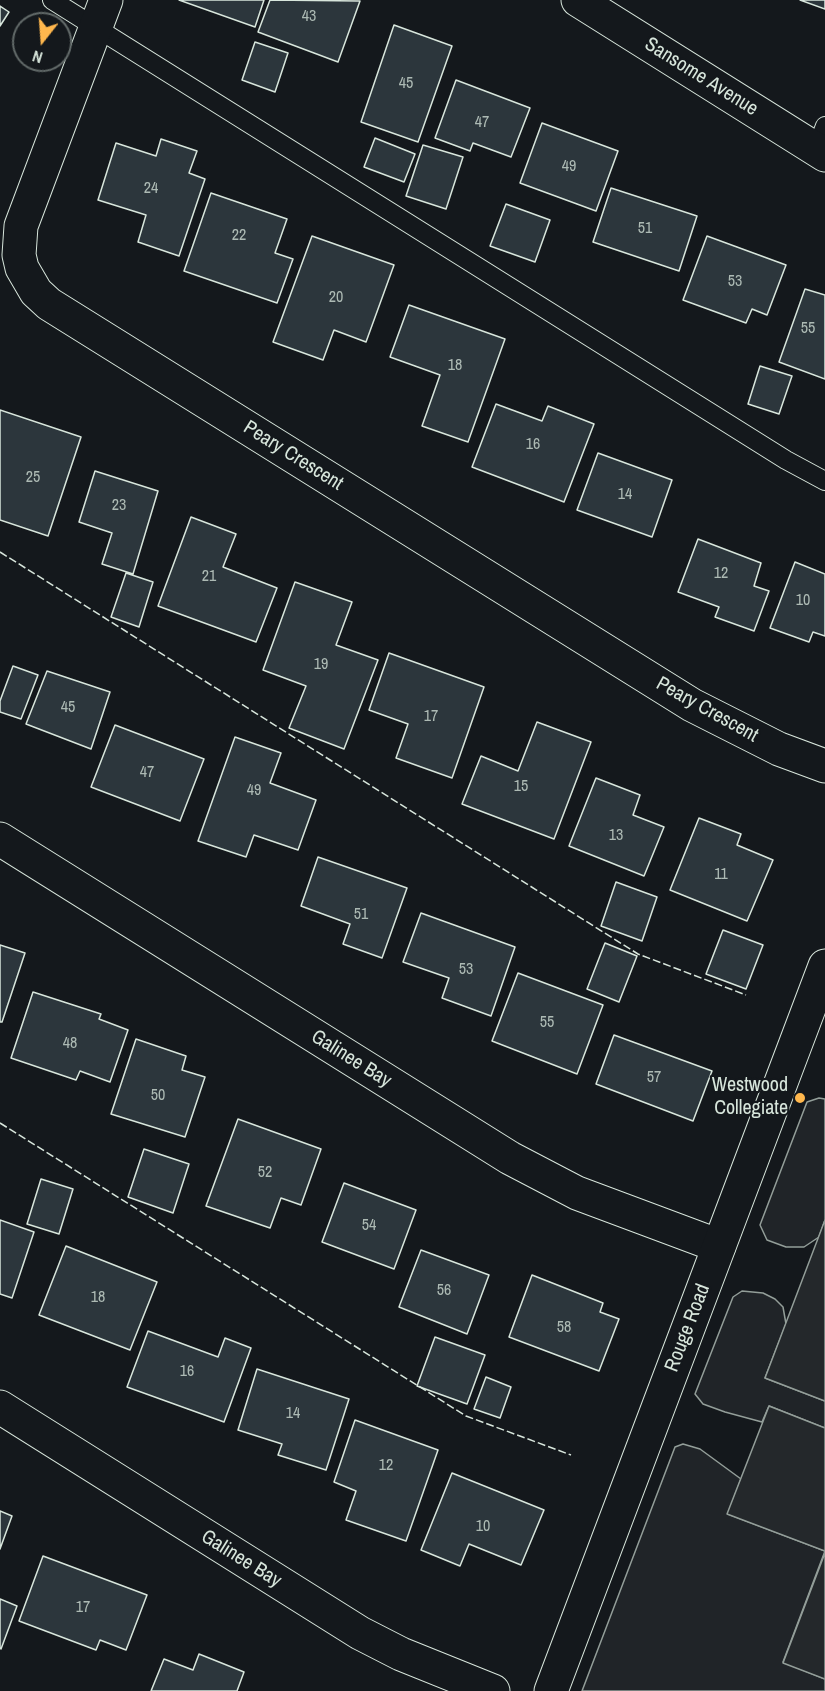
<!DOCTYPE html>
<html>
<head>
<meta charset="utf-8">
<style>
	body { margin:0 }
	#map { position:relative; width:825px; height:1691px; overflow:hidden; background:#14181c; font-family:"Archivo Narrow",sans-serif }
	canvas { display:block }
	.north { position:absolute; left:12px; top:12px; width:60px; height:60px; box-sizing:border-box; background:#14181c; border:2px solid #626a69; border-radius:50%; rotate:197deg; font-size:16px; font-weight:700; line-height:24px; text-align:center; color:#d8e6dc }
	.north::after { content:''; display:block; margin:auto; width:21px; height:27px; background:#ffb74d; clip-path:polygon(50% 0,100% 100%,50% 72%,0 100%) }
</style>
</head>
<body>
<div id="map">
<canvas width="825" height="1691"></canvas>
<div class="north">N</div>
</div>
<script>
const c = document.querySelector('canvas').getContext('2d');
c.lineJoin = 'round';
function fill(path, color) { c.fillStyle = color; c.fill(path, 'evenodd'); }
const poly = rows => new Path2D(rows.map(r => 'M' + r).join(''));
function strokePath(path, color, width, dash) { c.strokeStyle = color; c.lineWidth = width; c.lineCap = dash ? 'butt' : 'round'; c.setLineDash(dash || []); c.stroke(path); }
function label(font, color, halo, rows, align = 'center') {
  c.font = font + ' "Archivo Narrow",sans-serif'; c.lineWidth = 4.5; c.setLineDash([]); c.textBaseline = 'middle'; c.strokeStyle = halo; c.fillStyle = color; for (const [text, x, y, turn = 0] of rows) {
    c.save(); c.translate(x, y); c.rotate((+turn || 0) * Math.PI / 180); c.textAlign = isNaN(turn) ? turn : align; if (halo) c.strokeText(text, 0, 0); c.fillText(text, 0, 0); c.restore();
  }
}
const green = poly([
	[819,1098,825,1099,825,1220,819,1237,804,1247,786,1247,767,1240,760,1225,807,1102,819,1098],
	[742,1291,763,1293,775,1299,783,1307,786,1324,765,1378,825,1401,825,1428,769,1406,762,1422,725,1412,703,1404,695,1394,733,1297,742,1291],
	[683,1444,700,1449,741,1479,728,1514,825,1551,783,1662,825,1679,825,1691,582,1691,675,1447,683,1444]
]);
fill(green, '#202428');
strokePath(green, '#939e99', 1.5);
const parking = poly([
	[825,1220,825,1401,765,1378,825,1220],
	[769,1406,825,1428,825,1551,727,1514,769,1406],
	[825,1553,825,1679,783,1663,825,1553]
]);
fill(parking, '#24282b');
strokePath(parking, '#939e99', 1.5);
const building = poly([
	[179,0,264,0,255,27,179,0],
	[270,0,360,1,338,62,258,32,270,0],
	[800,0,825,0,825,9,800,0],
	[0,6,9,12,0,26,0,6],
	[394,25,452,46,418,142,361,122,394,25],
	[255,42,288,53,275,92,242,80,255,42],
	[456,80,530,108,511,157,473,143,470,151,435,138,456,80],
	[542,123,618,151,596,211,520,183,542,123],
	[375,138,415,154,404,182,364,167,375,138],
	[161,139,197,151,189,173,205,179,179,256,138,242,146,215,98,200,116,143,156,156,161,139],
	[423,145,463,157,446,209,406,196,423,145],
	[611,188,697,216,679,271,593,242,611,188],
	[211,193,287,219,275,253,293,259,277,303,184,271,211,193],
	[506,204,550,220,535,262,490,246,506,204],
	[312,236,394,265,366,342,334,330,323,360,273,342,312,236],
	[707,236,786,265,767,315,752,309,746,323,683,300,707,236],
	[805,289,825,295,825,379,779,362,805,289],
	[409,305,505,339,468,442,422,426,440,375,390,357,409,305],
	[760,366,792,376,779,414,748,404,760,366],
	[496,404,542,421,548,406,594,424,564,502,472,467,496,404],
	[0,410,81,437,48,536,0,520,0,410],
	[598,453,672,480,652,537,577,510,598,453],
	[95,471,158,491,133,574,102,564,112,533,79,522,95,471],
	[191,517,236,534,223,567,277,588,256,642,158,606,191,517],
	[698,539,761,563,754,586,769,591,754,631,715,617,719,607,678,592,698,539],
	[795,562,825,574,825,636,813,632,809,642,770,628,795,562],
	[126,573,153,582,139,627,111,617,126,573],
	[295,582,352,602,336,645,378,660,344,749,289,728,306,686,263,670,295,582],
	[389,653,484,687,452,778,396,758,408,724,369,710,389,653],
	[13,666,38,675,21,719,0,712,0,701,13,666],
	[47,671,110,692,91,749,26,724,47,671],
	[537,722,591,742,554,839,462,804,481,756,518,771,537,722],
	[115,725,204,759,180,821,91,787,115,725],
	[235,737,281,753,270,783,316,800,298,850,254,835,246,857,198,841,235,737],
	[596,778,640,795,633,815,664,827,644,876,569,846,596,778],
	[699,818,741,834,737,845,773,860,747,921,670,890,699,818],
	[318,857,407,888,382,958,343,944,350,924,301,906,318,857],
	[616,882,657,897,642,941,601,926,616,882],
	[421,913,515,947,491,1016,442,998,449,978,403,962,421,913],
	[723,930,763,945,746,989,706,974,723,930],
	[605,943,637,956,619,1002,587,989,605,943],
	[0,945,25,953,2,1022,0,1022,0,945],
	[518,973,603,1005,577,1074,492,1041,518,973],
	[33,992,101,1014,99,1019,128,1030,110,1082,80,1071,76,1080,11,1058,33,992],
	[614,1035,712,1071,693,1121,596,1084,614,1035],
	[136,1039,186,1056,182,1070,205,1077,185,1137,111,1114,136,1039],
	[238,1119,321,1149,301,1205,281,1198,270,1228,206,1206,238,1119],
	[144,1149,189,1164,173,1213,128,1197,144,1149],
	[41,1179,73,1189,59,1234,27,1224,41,1179],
	[344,1183,416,1210,394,1269,322,1242,344,1183],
	[0,1220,34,1232,12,1298,0,1294,0,1220],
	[66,1246,157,1282,130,1350,39,1315,66,1246],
	[421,1250,489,1275,467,1334,399,1307,421,1250],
	[532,1275,603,1303,600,1312,619,1319,599,1371,509,1337,532,1275],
	[148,1331,218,1357,225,1338,251,1348,224,1422,127,1387,148,1331],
	[435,1337,485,1355,467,1404,417,1386,435,1337],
	[257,1369,349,1399,326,1470,278,1455,282,1444,238,1430,257,1369],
	[486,1377,511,1387,500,1418,474,1409,486,1377],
	[355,1420,438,1450,406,1541,346,1520,356,1491,334,1482,355,1420],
	[452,1473,544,1510,521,1565,469,1544,460,1566,421,1550,452,1473],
	[0,1511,12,1516,0,1549,0,1511],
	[43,1556,147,1595,126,1650,100,1640,96,1650,19,1621,43,1556],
	[0,1599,17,1606,1,1649,0,1648,0,1599],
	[199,1654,244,1672,237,1691,151,1691,164,1659,193,1670,199,1654]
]);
fill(building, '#2c363c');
strokePath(building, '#d8e6dc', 1.5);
const lane = poly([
	[52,0,786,460,825,481],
	[816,150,825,126]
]);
const street = poly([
	[106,0,21,226,19,255,22,268,36,292,49,304,692,705,779,749,825,766],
	[0,839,510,1158,577,1193,719,1246],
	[0,1407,360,1633,401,1654,493,1691]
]);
const secondary = poly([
	[578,0,825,155],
	[551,1691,825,966]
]);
strokePath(lane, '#d8e6dc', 20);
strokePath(street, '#d8e6dc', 35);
strokePath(secondary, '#d8e6dc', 35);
strokePath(lane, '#14181c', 18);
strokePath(street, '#14181c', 33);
strokePath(secondary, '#14181c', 33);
strokePath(poly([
	[0,552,638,954,746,995],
	[0,1123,466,1416,571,1455]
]), '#d8e6dc', 1.5, [8, 3]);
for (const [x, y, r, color] of [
	[800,1098,6,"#ffb74d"]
]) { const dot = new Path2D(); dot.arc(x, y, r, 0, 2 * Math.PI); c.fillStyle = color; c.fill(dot); strokePath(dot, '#14181c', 2); }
label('16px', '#adbab4', null, [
	["43",309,17],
	["45",406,84],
	["47",482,123],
	["49",569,167],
	["24",151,189],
	["51",645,229],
	["22",239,236],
	["53",735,282],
	["20",336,298],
	["55",808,329],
	["18",455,366],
	["16",533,445],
	["25",33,478],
	["14",625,495],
	["23",119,506],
	["12",721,574],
	["21",209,577],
	["10",803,601],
	["19",321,665],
	["45",68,708],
	["17",431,717],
	["47",147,773],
	["15",521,787],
	["49",254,791],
	["13",616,836],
	["11",721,875],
	["51",361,915],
	["53",466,970],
	["55",547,1023],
	["48",70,1044],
	["57",654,1078],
	["50",158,1096],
	["52",265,1173],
	["54",369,1226],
	["56",444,1291],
	["18",98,1298],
	["58",564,1328],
	["16",187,1372],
	["14",293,1414],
	["12",386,1466],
	["10",483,1527],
	["17",83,1608]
]);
label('20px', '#d8e6dc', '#14181c', [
	["Sansome Avenue",701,77,32],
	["Peary Crescent",293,456,32],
	["Peary Crescent",707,710,29],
	["Galinee Bay",351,1059,32],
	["Rouge Road",688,1328,-69],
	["Galinee Bay",241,1559,32]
]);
label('20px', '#d8e6dc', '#14181c', [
	["Westwood",788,1086],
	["Collegiate",788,1109]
], 'right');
</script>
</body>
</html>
